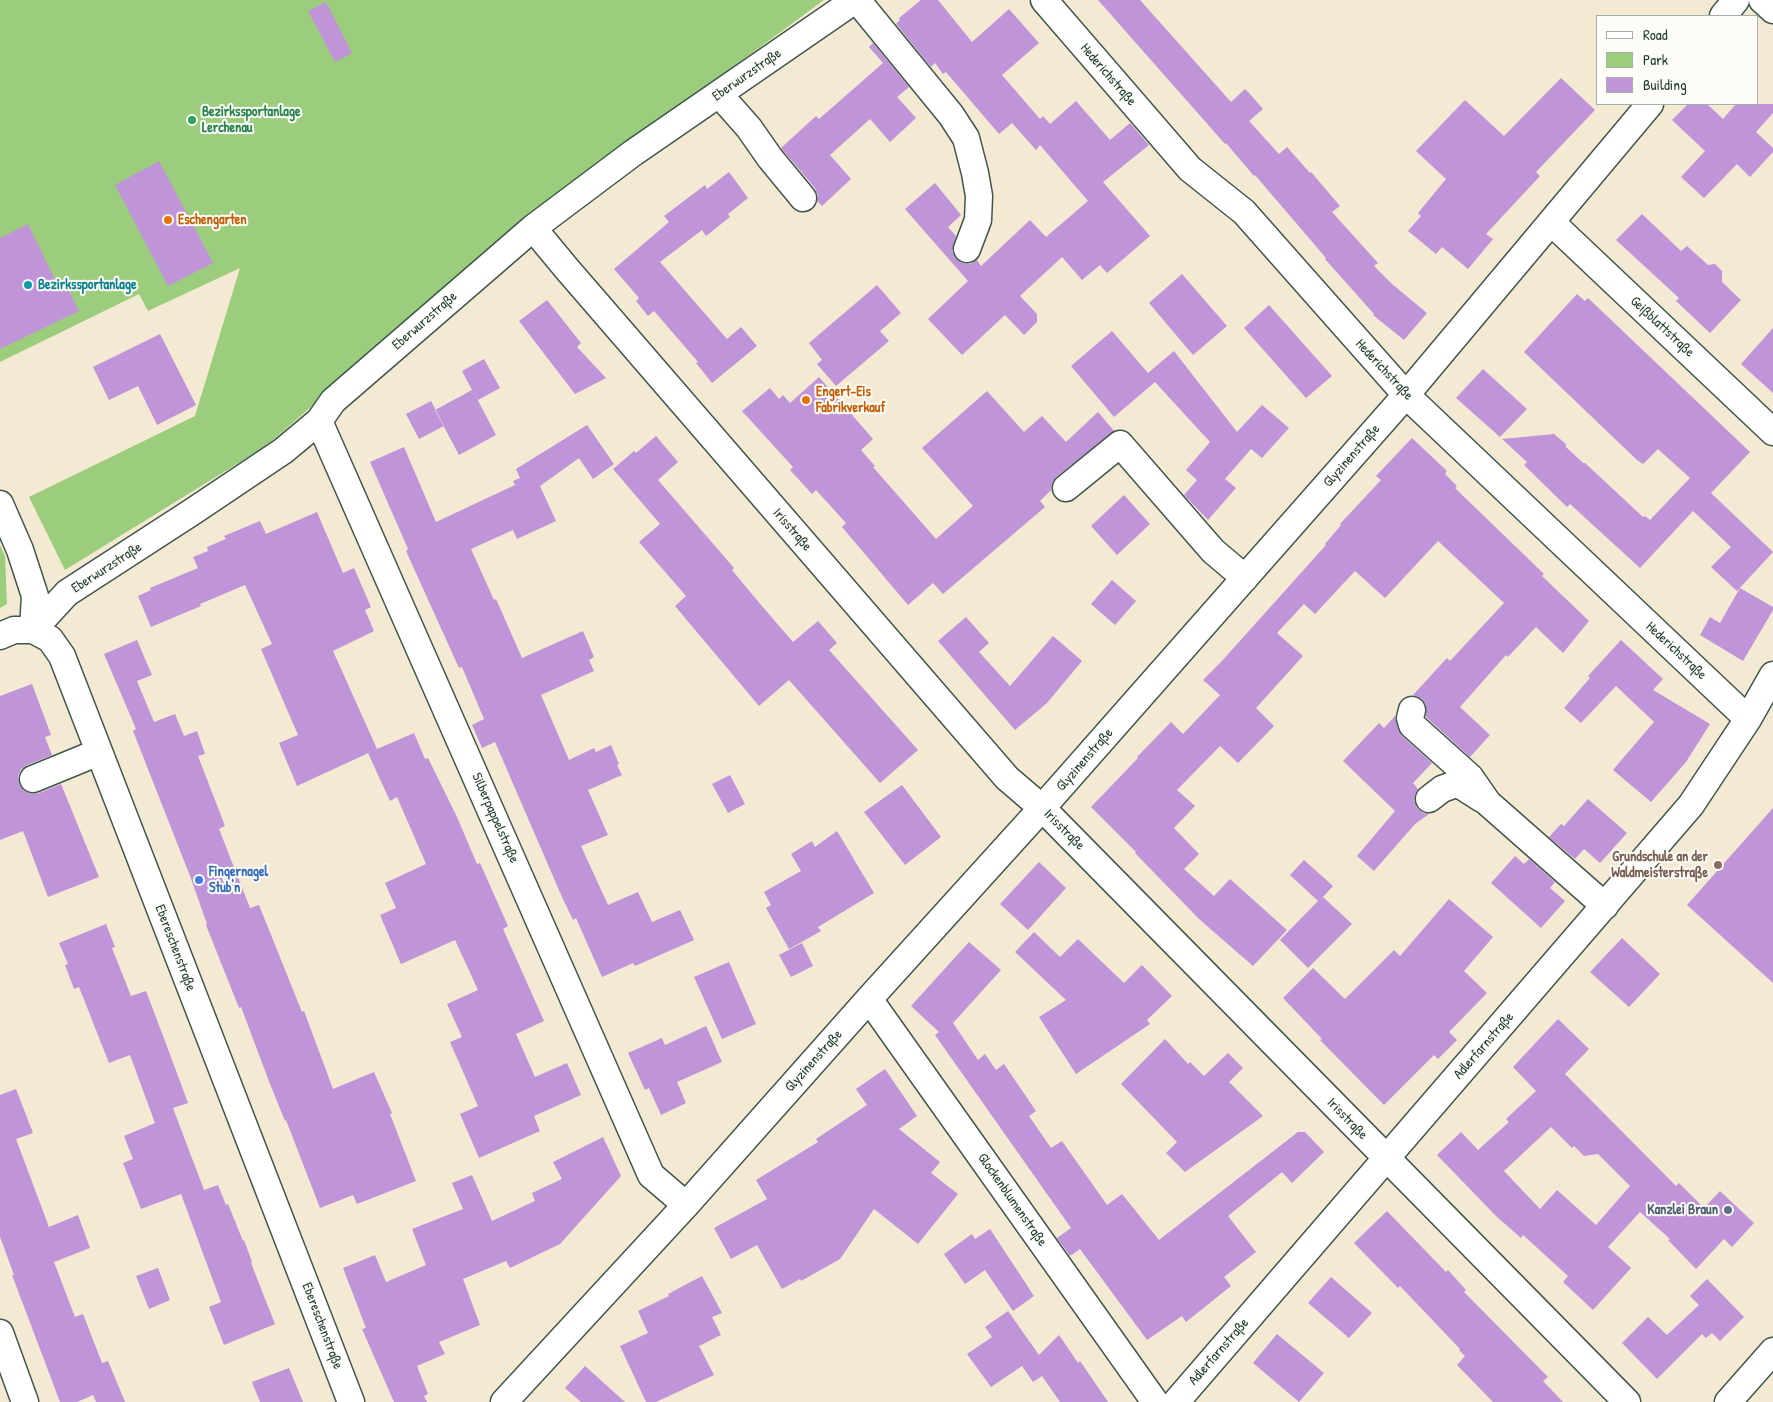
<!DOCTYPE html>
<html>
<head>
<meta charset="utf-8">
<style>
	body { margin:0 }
	#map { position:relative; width:1773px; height:1402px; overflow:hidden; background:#f4e9d3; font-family:"Patrick Hand",sans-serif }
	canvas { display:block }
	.legend { position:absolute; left:1596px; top:15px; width:162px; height:90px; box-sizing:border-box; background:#fdfcf7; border:1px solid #a4b0a9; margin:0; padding:6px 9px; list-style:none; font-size:15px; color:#1f3d34 }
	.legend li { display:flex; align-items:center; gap:10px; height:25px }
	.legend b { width:25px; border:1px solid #a4b0a9 }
</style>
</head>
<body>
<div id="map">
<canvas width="1773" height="1402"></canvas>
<ul class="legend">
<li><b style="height:6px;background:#fff"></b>Road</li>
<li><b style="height:14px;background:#9bcd7d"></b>Park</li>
<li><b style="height:14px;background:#c094d9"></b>Building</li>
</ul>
</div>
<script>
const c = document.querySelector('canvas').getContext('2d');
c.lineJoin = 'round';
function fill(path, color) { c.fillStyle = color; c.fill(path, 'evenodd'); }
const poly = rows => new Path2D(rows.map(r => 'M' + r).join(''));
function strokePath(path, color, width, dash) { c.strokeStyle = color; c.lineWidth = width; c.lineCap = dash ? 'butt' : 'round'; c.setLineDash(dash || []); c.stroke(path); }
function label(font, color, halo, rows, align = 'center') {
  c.font = font + ' "Patrick Hand",sans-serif'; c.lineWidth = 4; c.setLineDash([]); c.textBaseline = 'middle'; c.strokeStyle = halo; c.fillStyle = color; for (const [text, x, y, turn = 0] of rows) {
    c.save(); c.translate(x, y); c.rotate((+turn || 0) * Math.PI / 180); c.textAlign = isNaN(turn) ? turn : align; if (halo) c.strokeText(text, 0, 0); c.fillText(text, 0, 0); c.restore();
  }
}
fill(poly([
	[0,0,824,0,532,215,266,446,65,570,29,497,195,416,240,268,148,311,139,294,0,362],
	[0,545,5,556,7,604,0,608]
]), '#9bcd7d');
fill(poly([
	[921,0,938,0,972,42,1009,9,1039,43,1002,75,1040,119,1043,116,1050,124,1076,101,1110,140,1130,123,1149,145,1103,182,1150,236,1107,273,1100,265,1082,280,1062,257,1020,296,1037,314,1037,322,1024,335,1005,315,962,355,928,319,968,281,905,209,935,183,961,215,948,227,956,236,952,251,955,258,962,263,970,264,977,260,981,266,1030,220,1046,237,1088,201,1040,145,1036,150,1012,123,999,134,946,72,943,74,935,63,931,67,896,24,900,20,899,18],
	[1098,0,1140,0,1231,102,1245,89,1249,93,1263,109,1249,121,1279,154,1287,147,1310,173,1311,172,1340,206,1332,212,1378,263,1374,266,1392,284,1427,313,1404,340,1373,315,1374,314,1325,259,1326,258,1255,175,1254,176,1226,143,1225,144],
	[326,2,352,53,335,62,308,11],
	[873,43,909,87,897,97,916,118,890,142,870,119,830,155,851,179,822,206,817,201,818,195,815,188,781,148,816,116,819,119,883,63,869,47],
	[1561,78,1595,110,1536,172,1540,176,1486,234,1493,239,1468,269,1442,247,1436,254,1408,231,1421,216,1418,213,1446,179,1416,151,1465,100,1504,136],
	[1688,104,1707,104,1723,119,1736,104,1773,104,1773,113,1756,132,1773,148,1773,152,1750,177,1737,164,1704,198,1681,177,1705,151,1672,120],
	[159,161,213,263,168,286,115,185],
	[729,172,748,198,728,214,730,217,706,236,702,230,660,262,727,339,741,327,757,346,712,383,696,363,698,362,654,311,648,316,636,301,639,298,614,269,669,222,664,216,705,185,707,189],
	[1642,214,1681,251,1687,246,1708,265,1715,264,1722,271,1722,282,1741,300,1710,333,1676,301,1679,298,1616,240],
	[28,224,61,292,68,289,79,311,0,349,0,238],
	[1182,274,1227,326,1193,355,1149,303],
	[877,285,901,313,880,331,889,341,836,386,817,364,822,360,809,343],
	[1577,294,1585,301,1588,298,1750,452,1711,493,1773,552,1737,591,1711,567,1731,547,1693,511,1640,568,1570,504,1567,507,1524,465,1527,462,1502,439,1554,434,1566,444,1566,447,1583,463,1585,463,1643,517,1645,516,1650,520,1690,478,1658,449,1643,464,1637,460,1524,352],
	[547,300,581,343,577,347,606,378,575,394,519,321],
	[1269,305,1332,376,1306,398,1244,328],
	[1773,328,1773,393,1741,364],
	[1112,331,1148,373,1174,351,1237,432,1262,405,1289,428,1262,458,1251,449,1225,479,1236,488,1208,520,1184,495,1197,480,1186,470,1210,442,1155,382,1114,417,1071,366],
	[160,334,196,405,157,425,138,386,109,400,93,367],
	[484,359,500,388,478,400,473,391,496,435,459,455,435,410,472,390,462,371],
	[1483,369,1527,409,1500,437,1456,398],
	[819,377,873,439,861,450,875,466,873,467,936,539,973,506,922,448,987,391,1024,432,1042,416,1066,442,1098,412,1114,431,1056,477,1052,483,1051,490,1040,501,1045,507,943,594,933,583,908,605,842,527,846,523,816,490,812,494,790,470,793,467,742,411,770,388,779,399,783,395,790,403],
	[431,401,444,426,419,439,406,414],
	[587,425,614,464,593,479,579,458,540,486,556,521,517,539,513,530,471,549,494,600,496,599,522,658,583,631,594,657,589,660,594,671,541,695,569,760,594,748,596,752,611,745,619,764,617,765,622,775,588,790,608,835,581,846,608,905,638,892,652,922,680,910,694,940,635,966,633,963,602,977,576,918,573,920,562,897,495,742,482,748,472,725,484,719,462,667,459,668,406,551,408,549,370,462,404,447,436,522,515,485,513,481,520,478,516,469],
	[656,436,678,462,658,480,734,568,732,570,761,605,793,642,818,621,837,643,829,650,918,750,880,783,789,680,759,706,675,606,686,596,639,542,660,524,613,469,634,451,636,453],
	[1412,438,1447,471,1445,474,1457,486,1455,488,1544,574,1542,576,1589,621,1563,653,1536,627,1508,657,1506,655,1460,707,1490,735,1470,757,1426,717,1426,705,1422,699,1413,695,1447,658,1450,661,1504,603,1438,541,1385,598,1355,571,1315,614,1304,604,1277,633,1303,656,1256,708,1274,726,1238,763,1220,746,1177,790,1195,806,1174,828,1199,854,1184,869,1214,896,1230,879,1287,930,1253,966,1199,919,1135,853,1136,852,1091,807,1138,758,1137,757,1171,722,1183,734,1220,695,1203,680,1221,662,1326,545,1325,544,1341,525,1340,524,1381,480,1376,476],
	[1124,495,1150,524,1117,555,1091,526],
	[317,512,343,573,354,568,371,607,365,610,374,631,333,651,377,749,297,786,279,743,298,735,261,649,272,644,245,585,200,604,201,606,151,627,138,596,151,590,150,588,198,568,193,557,208,551,207,547,226,539,224,536,260,521,266,534],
	[1112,580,1136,601,1115,625,1091,604],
	[1740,588,1773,607,1773,610,1743,661,1700,635,1710,617,1720,623],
	[966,617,989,643,979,652,1010,686,1053,636,1082,661,1047,703,1015,730,938,641],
	[137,640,152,675,137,681,154,722,175,714,184,736,197,731,205,754,198,756,225,826,219,829,250,908,259,905,302,1012,304,1011,333,1089,374,1072,392,1113,390,1114,416,1181,357,1204,353,1195,320,1208,286,1120,285,1121,270,1084,241,1007,239,1008,206,925,207,924,190,876,133,731,136,729,104,654],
	[1621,640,1663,679,1653,690,1710,724,1686,762,1651,802,1613,770,1654,722,1616,686,1581,723,1564,708,1590,678,1588,676],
	[32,684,51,735,45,737,52,755,27,765,21,769,18,776,19,784,24,791,31,794,39,793,61,784,99,877,48,897,23,831,0,840,0,696],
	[1395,716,1398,729,1402,736,1432,763,1413,783,1418,789,1415,794,1414,800,1417,808,1423,813,1429,814,1415,824,1374,871,1357,856,1395,811,1343,761,1379,723,1384,728],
	[414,733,425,759,428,758,457,817,477,864,480,863,508,926,503,929,544,1021,516,1034,535,1077,567,1063,581,1095,534,1116,540,1131,479,1158,460,1114,478,1106,450,1042,462,1037,447,1004,478,990,455,940,401,964,380,915,396,908,385,883,426,864,397,797,390,801,368,753],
	[730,775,745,804,728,813,712,784],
	[902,785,941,837,905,865,864,812],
	[1588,799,1627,833,1600,863,1584,849,1575,859,1549,837,1561,824,1564,826],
	[1773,808,1773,983,1687,905],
	[837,831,874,893,818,927,821,931,789,949,766,908,771,905,764,892,801,871,791,854,812,841,815,847],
	[1515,856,1524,864,1529,859,1555,882,1550,888,1565,901,1541,928,1491,883],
	[1304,860,1333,886,1323,897,1352,924,1308,968,1280,940,1318,901,1290,875],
	[1039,862,1066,888,1028,930,1000,904],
	[1449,899,1493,937,1464,971,1487,993,1449,1032,1457,1040,1438,1059,1434,1055,1384,1105,1320,1040,1322,1039,1283,998,1313,968,1345,999,1394,950,1400,956],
	[106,924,115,947,112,948,131,996,146,991,165,1041,188,1103,173,1108,204,1190,218,1185,226,1205,228,1204,243,1241,244,1240,252,1262,251,1263,275,1324,224,1345,209,1307,221,1302,181,1194,141,1209,123,1163,133,1159,124,1136,155,1123,130,1055,109,1063,79,987,74,989,65,965,68,964,59,943],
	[1034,932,1060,957,1078,939,1124,983,1142,965,1172,996,1147,1020,1150,1024,1076,1074,1039,1017,1066,1000,1015,952],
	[1622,938,1660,974,1629,1007,1590,972],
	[969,942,1001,970,953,1023,978,1060,985,1054,996,1070,1004,1064,1036,1111,1029,1116,1051,1148,1062,1141,1107,1205,1122,1194,1159,1240,1298,1132,1305,1132,1324,1152,1292,1183,1282,1172,1228,1216,1256,1252,1224,1277,1231,1286,1186,1322,1182,1316,1147,1340,1080,1249,1070,1256,1057,1238,1071,1228,935,1035,939,1032,911,1006],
	[802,943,813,966,791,977,779,955],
	[729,962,756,1024,722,1039,694,977],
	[1558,1019,1589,1049,1565,1074,1676,1186,1679,1183,1704,1208,1720,1191,1754,1223,1732,1247,1724,1239,1696,1269,1668,1240,1670,1239,1640,1212,1608,1247,1631,1268,1593,1310,1563,1282,1568,1276,1523,1235,1521,1238,1496,1216,1437,1155,1461,1132,1478,1150,1509,1122,1506,1119,1536,1091,1513,1067],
	[1551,1127,1572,1148,1574,1146,1584,1156,1598,1154,1630,1186,1596,1225,1557,1190,1540,1209,1504,1171],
	[706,1026,722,1062,677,1082,686,1103,661,1115,649,1088,645,1090,628,1053,662,1038,665,1045],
	[1165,1039,1188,1064,1190,1062,1204,1076,1228,1053,1243,1068,1229,1082,1263,1116,1185,1172,1166,1153,1177,1142,1121,1084],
	[885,1069,917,1116,899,1129,940,1162,931,1173,958,1194,918,1244,874,1209,840,1259,801,1281,800,1279,782,1289,757,1245,731,1259,714,1228,767,1199,756,1180,818,1142,816,1139,867,1105,856,1089],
	[16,1089,33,1133,16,1139,49,1227,78,1215,90,1248,54,1262,75,1317,83,1314,102,1363,108,1361,125,1402,96,1402,93,1395,77,1402,60,1402,12,1275,14,1275,0,1237,0,1095],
	[603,1137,621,1176,560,1244,510,1268,506,1261,463,1279,480,1325,439,1342,445,1354,417,1366,428,1394,424,1396,427,1402,394,1402,362,1329,366,1328,343,1268,375,1255,386,1282,426,1265,412,1229,463,1209,452,1183,472,1175,492,1221,535,1201,532,1193,562,1179,553,1162],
	[1387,1211,1446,1272,1448,1270,1466,1290,1464,1292,1548,1377,1543,1381,1563,1402,1493,1402,1457,1365,1465,1356,1459,1350,1460,1349,1400,1286,1398,1288,1354,1243],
	[990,1229,1034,1296,1013,1311,985,1270,965,1284,944,1254,972,1234,975,1239],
	[158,1268,170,1300,149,1309,136,1276],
	[702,1276,722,1313,712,1317,721,1335,699,1346,714,1375,656,1402,646,1402,620,1346,648,1333,638,1311,669,1296,668,1294],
	[1331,1277,1372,1313,1349,1338,1308,1303],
	[1707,1279,1744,1317,1720,1341,1712,1333,1706,1338,1702,1334,1657,1379,1622,1343,1648,1317,1667,1335,1699,1305,1690,1296],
	[1008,1311,1039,1355,1059,1335,1078,1363,1080,1361,1108,1402,1060,1402,1042,1376,1033,1382,1022,1366,991,1387,967,1354,992,1337,985,1327],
	[1277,1334,1324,1373,1299,1402,1253,1363],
	[585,1366,625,1402,581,1402,565,1388],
	[289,1368,303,1402,260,1402,252,1382]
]), '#c094d9');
const minor = poly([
	[857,0,951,115,966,138,975,173,979,196,978,220,967,249],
	[1044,0,1190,169,1244,212,1406,395,1748,719],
	[1762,0,1773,10],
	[1723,16,1736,0],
	[719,94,749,128,770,158,803,198],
	[1551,222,1773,432],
	[533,228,567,269,1007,778,1042,808,1627,1402],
	[319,421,651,1175,686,1205],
	[1066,488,1120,444,1213,551,1245,578],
	[0,504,20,550,35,596,33,630],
	[33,630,67,593,192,512,283,451,319,421,333,401,533,228,633,153,855,0],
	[0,636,14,630,33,630,50,639,62,656,351,1402],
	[1412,710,1410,718,1412,725,1470,777,1488,803,1605,906],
	[33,779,99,752],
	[1429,799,1442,789,1453,785,1460,785,1482,799],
	[869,999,1155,1402],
	[0,1333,25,1402],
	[504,1402,686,1205,869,999,1042,808,1406,395,1650,104],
	[1176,1402,1691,805,1748,719,1773,675],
	[1728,1402,1773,1351]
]);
strokePath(minor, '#3f574c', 29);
strokePath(minor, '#fff', 26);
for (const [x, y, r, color] of [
	[192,120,5,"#2e9e5b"],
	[168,220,5,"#e8710a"],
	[28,285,5,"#0f9aa8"],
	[806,400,5,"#e8710a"],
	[1718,865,5,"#8d6e63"],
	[199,880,5,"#3f7fe0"],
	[1728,1210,5,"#5c6f8a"]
]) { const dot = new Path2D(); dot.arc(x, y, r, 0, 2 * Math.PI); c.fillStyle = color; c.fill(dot); strokePath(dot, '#fdfcf7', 2); }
label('14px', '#1f3d34', '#fdfcf7', [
	["Eberwurzstraße",747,75,-35],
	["Hederichstraße",1108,75,49],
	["Eberwurzstraße",425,321,-41],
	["Geißblattstraße",1662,327,43],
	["Hederichstraße",1384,370,47],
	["Glyzinenstraße",1352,456,-49],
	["Irisstraße",792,530,49],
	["Eberwurzstraße",107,568,-33],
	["Hederichstraße",1676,651,43],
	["Glyzinenstraße",1085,760,-49],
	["Silberpappelstraße",495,818,66],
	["Irisstraße",1064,830,45],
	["Ebereschenstraße",175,948,69],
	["Adlerfarnstraße",1484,1046,-49],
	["Glyzinenstraße",814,1061,-48],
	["Irisstraße",1347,1119,46],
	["Glockenblumenstraße",1012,1200,55],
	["Ebereschenstraße",322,1326,69],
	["Adlerfarnstraße",1219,1352,-49]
]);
label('bold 14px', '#27864d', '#fdfcf7', [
	["Bezirkssportanlage",202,112],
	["Lerchenau",202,128]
], 'left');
label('bold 14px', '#c56008', '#fdfcf7', [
	["Eschengarten",178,220],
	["Engert-Eis",816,392],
	["Fabrikverkauf",816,408]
], 'left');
label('bold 14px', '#0d838f', '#fdfcf7', [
	["Bezirkssportanlage",38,285]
], 'left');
label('bold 14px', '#785e54', '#fdfcf7', [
	["Grundschule an der",1708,857],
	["Waldmeisterstraße",1708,873]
], 'right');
label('bold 14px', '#366cbe', '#fdfcf7', [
	["Fingernagel",209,872],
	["Stub'n",209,888]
], 'left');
label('bold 14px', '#4e5e75', '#fdfcf7', [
	["Kanzlei Braun",1718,1210]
], 'right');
</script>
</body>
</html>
